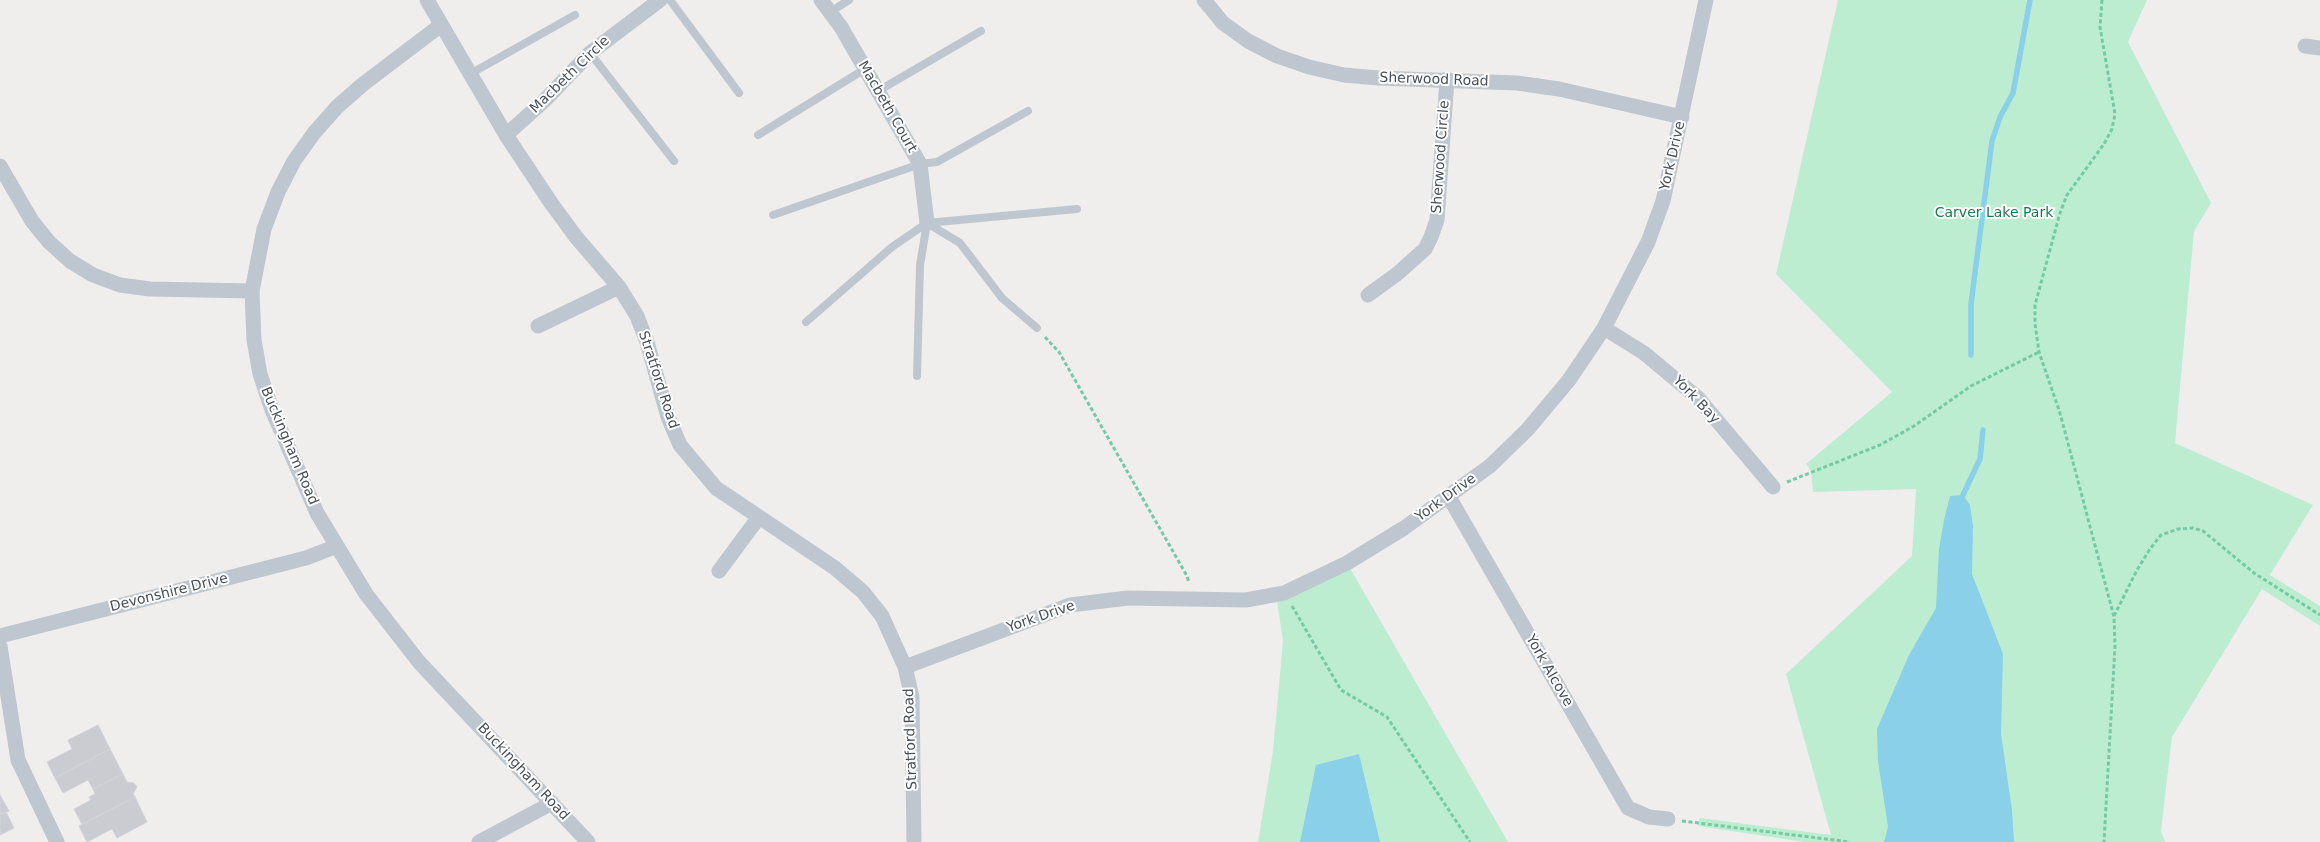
<!DOCTYPE html>
<html>
<head>
<meta charset="utf-8">
<style>
	body { margin:0 }
	canvas { display:block; background:#f0eded }
</style>
</head>
<body>
<canvas width="2320" height="842"></canvas>
<script>
const c = document.querySelector('canvas').getContext('2d');
c.lineJoin = 'round';
function fill(path, color) { c.fillStyle = color; c.fill(path, 'evenodd'); }
const poly = rows => new Path2D(rows.map(r => 'M' + r).join(''));
function strokePath(path, color, width, dash) { c.strokeStyle = color; c.lineWidth = width; c.lineCap = dash ? 'butt' : 'round'; c.setLineDash(dash || []); c.stroke(path); }
function label(font, color, halo, rows, align = 'center') {
  c.font = font + ' "DejaVu Sans",sans-serif'; c.lineWidth = 4; c.setLineDash([]); c.textBaseline = 'middle'; c.strokeStyle = halo; c.fillStyle = color; for (const [text, x, y, turn = 0] of rows) {
    c.save(); c.translate(x, y); c.rotate((+turn || 0) * Math.PI / 180); c.textAlign = isNaN(turn) ? turn : align; if (halo) c.strokeText(text, 0, 0); c.fillText(text, 0, 0); c.restore();
  }
}
fill(poly([
	[1838,0,2147,0,2128,42,2211,203,2194,231,2175,443,2313,505,2270,575,2320,606,2320,626,2262,589,2172,737,2161,831,2165,842,1805,842,1698,826,1700,818,1831,835,1786,674,1912,556,1916,489,1813,492,1811,471,1806,464,1892,392,1776,274],
	[1347,563,1508,842,1258,842,1273,751,1283,641,1276,594]
]), '#bcedd1');
fill(poly([
	[1963,495,1970,505,1973,526,1972,574,2003,654,2001,734,2012,810,2014,842,1884,842,1888,827,1878,761,1877,729,1909,655,1936,608,1939,549,1944,520,1950,496],
	[1359,754,1380,842,1300,842,1316,765]
]), '#8ad0e9');
strokePath(poly([
	[1971,355,1971,304,1992,141,2000,117,2013,93,2030,0],
	[1963,495,1980,459,1983,430]
]), '#8ad0e9', 5.5);
const building = poly([
	[98,725,110,749,55,778,47,762,72,749,68,740,98,725],
	[110,749,123,774,93,789,88,780,63,793,55,778,110,749],
	[123,774,127,782,134,783,137,787,133,794,135,797,82,824,74,809,91,800,89,797,95,794,93,789,123,774],
	[0,795,9,811,0,815,0,795],
	[135,797,147,822,117,838,112,829,87,842,79,826,135,797],
	[6,812,14,828,0,835,0,815,6,812]
]);
fill(building, '#caccd2');
strokePath(building, '#d1d3d9', 1);
strokePath(poly([
	[2102,0,2100,27,2115,114,2112,129,2104,144,2067,195,2060,213,2035,305,2035,324,2039,352,2060,413,2114,617,2115,646,2104,842],
	[1045,337,1059,352,1187,576,1189,583],
	[1787,482,1880,445,1914,426,1971,386,2039,352],
	[1292,606,1341,690,1387,717,1470,842],
	[2114,616,2137,570,2150,549,2161,535,2178,529,2193,528,2203,531,2254,573,2320,615],
	[1682,821,1850,842]
]), '#75caa5', 3, [4, 2.5]);
strokePath(poly([
	[670,0,739,93],
	[830,12,849,0],
	[590,53,674,161],
	[470,74,575,15],
	[878,91,981,31],
	[758,135,865,69],
	[773,215,920,164,937,162,1028,111],
	[806,322,892,247,927,223,1077,209],
	[917,376,920,265,927,223,960,243,1002,298,1037,328]
]), '#bec7cf', 8);
strokePath(poly([
	[427,0,506,135,551,203,576,237,619,287,637,316,647,342,668,417,680,445,716,488,835,568,863,592,882,616,905,667,912,697,914,842],
	[821,0,841,27,920,164,927,223],
	[1204,0,1223,23,1248,41,1277,56,1309,67,1344,75,1378,78,1517,83,1559,89,1682,117],
	[441,25,362,85,337,107,314,133,294,161,278,192,264,229,252,291,254,340,260,374,272,410,317,513,366,594,419,662,588,842],
	[2305,46,2320,48],
	[506,135,544,101,590,53,660,0],
	[0,166,32,221,49,242,70,261,93,275,120,285,150,289,252,291],
	[1368,295,1397,274,1425,249,1431,237,1437,220,1447,79],
	[538,326,619,287],
	[1604,328,1644,353,1698,398,1773,487],
	[1449,497,1628,808,1649,817,1668,819],
	[719,571,759,517],
	[0,636,306,558,337,546],
	[0,646,18,760,57,842],
	[905,667,1070,605,1128,598,1246,600,1284,593,1347,563,1404,528,1490,466,1528,429,1569,380,1604,328,1648,242,1663,201,1706,0],
	[479,842,552,803]
]), '#bec7cf', 15);
label('14px', '#464f5a', '#fff', [
	["Macbeth Circle",570,75,-44],
	["Sherwood Road",1434,80,2],
	["Macbeth Court",887,107,60],
	["York Drive",1673,156,-77],
	["Sherwood Circle",1441,157,-86],
	["Stratford Road",658,380,72],
	["York Bay",1696,400,46],
	["Buckingham Road",289,446,67],
	["York Drive",1446,498,-36],
	["Devonshire Drive",169,593,-14],
	["York Drive",1041,617,-19],
	["York Alcove",1549,671,60],
	["Stratford Road",911,739,-92],
	["Buckingham Road",523,772,47]
]);
label('14px', '#19794e', '#fff', [
	["Carver Lake Park",1994,213]
]);
</script>
</body>
</html>
